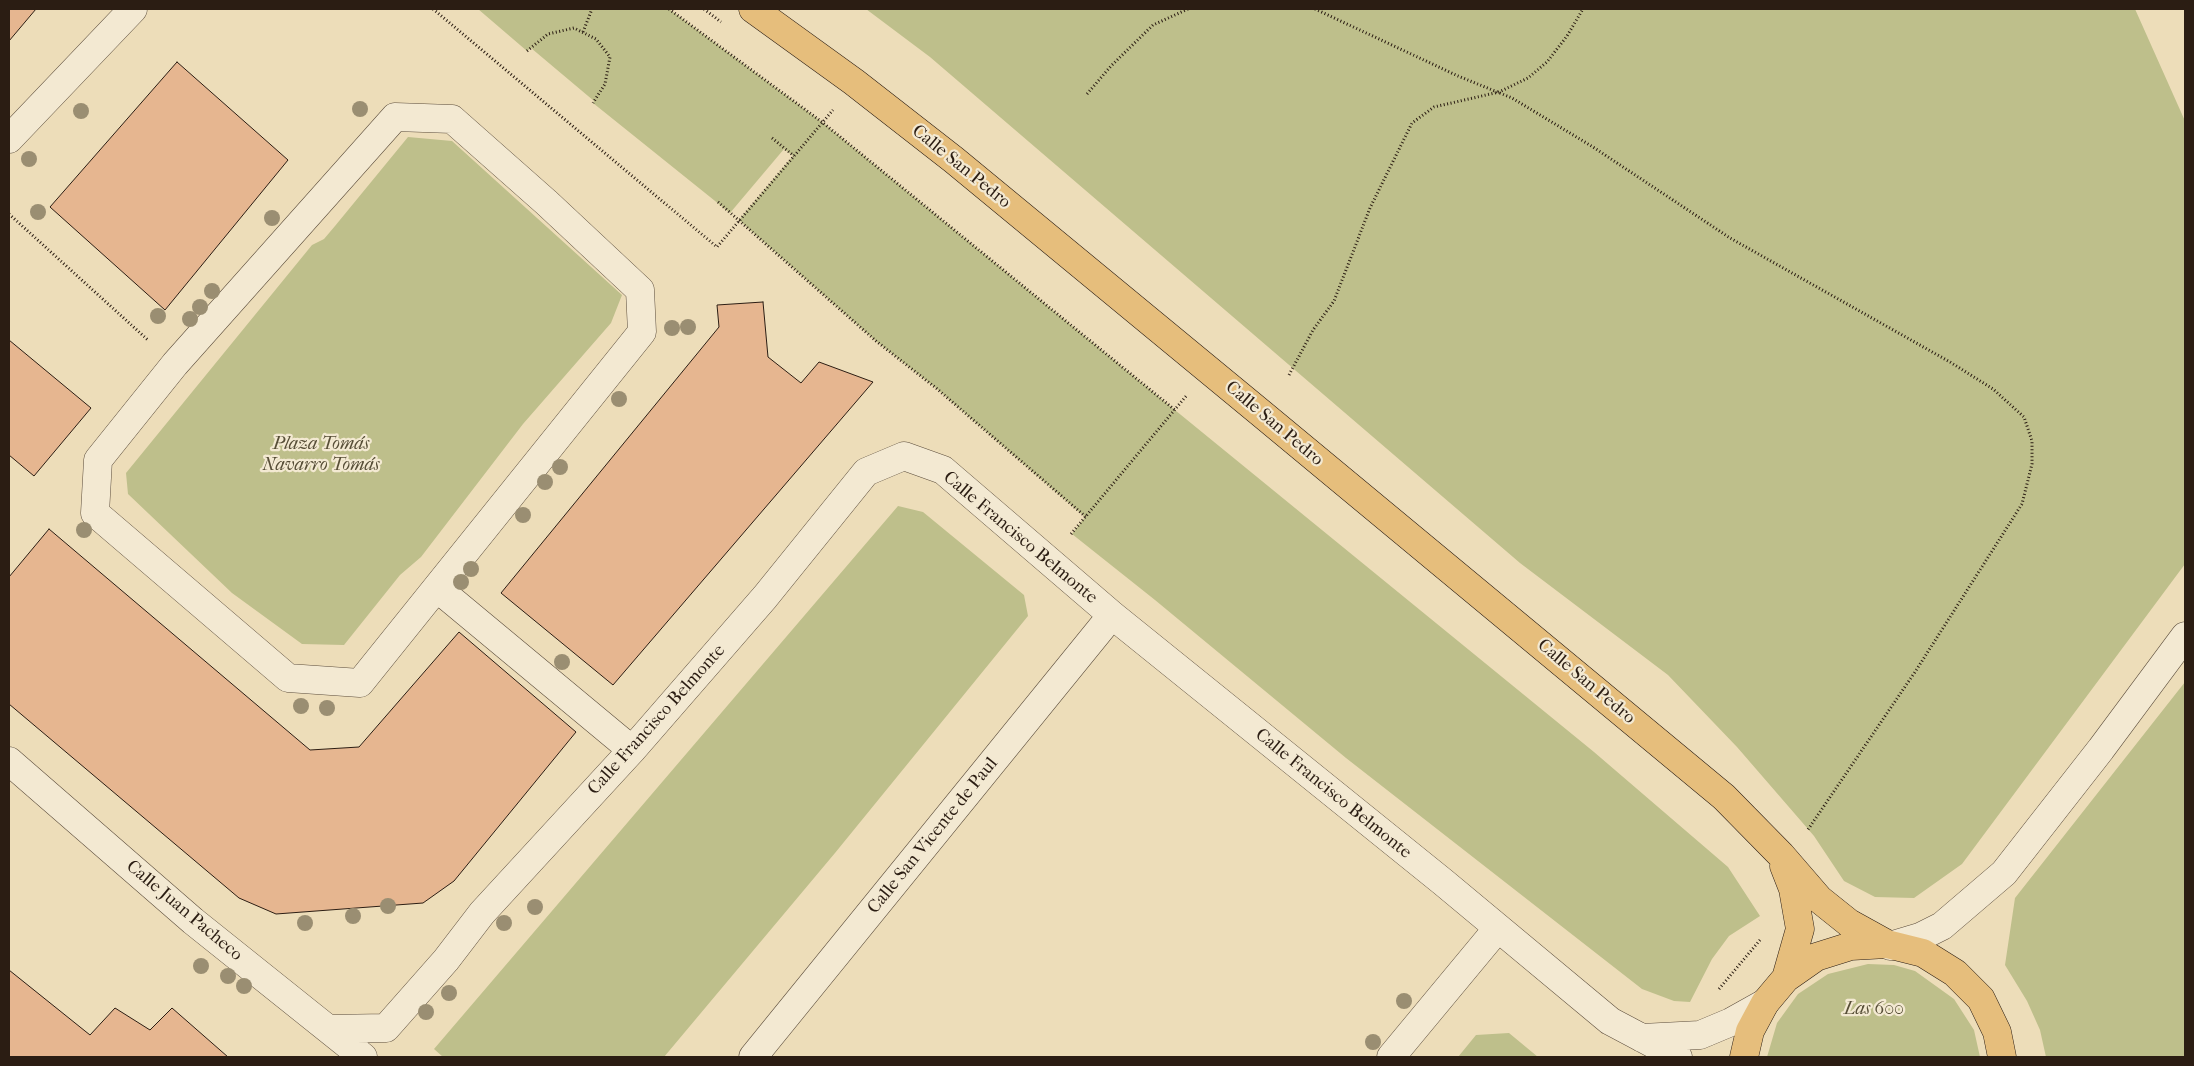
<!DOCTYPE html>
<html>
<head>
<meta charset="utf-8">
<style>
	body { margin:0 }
	#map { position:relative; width:2194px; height:1066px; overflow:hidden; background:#edddb9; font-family:"IM FELL French Canon",serif }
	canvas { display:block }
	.frame { position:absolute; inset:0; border:10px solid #2b1d13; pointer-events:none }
</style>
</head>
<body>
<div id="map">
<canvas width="2194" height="1066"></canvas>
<div class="frame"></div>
</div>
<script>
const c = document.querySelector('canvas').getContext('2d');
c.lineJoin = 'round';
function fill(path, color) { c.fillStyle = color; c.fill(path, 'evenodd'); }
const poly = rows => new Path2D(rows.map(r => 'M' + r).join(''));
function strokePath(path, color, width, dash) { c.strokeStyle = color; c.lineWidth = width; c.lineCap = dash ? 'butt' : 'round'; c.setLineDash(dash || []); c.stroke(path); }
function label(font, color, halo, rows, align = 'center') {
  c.font = font + ' "IM FELL French Canon",serif'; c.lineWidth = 4.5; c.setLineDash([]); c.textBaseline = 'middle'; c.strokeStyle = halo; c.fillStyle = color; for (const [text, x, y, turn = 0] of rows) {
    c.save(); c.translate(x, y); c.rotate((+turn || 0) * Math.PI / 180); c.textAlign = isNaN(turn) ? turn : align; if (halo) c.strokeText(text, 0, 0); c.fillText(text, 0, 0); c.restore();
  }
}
fill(poly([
	[478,9,669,9,822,122,1594,752,1728,867,1760,916,1729,936,1712,959,1690,1002,1674,1001,1642,989,1346,758,1155,600,1072,534,1085,517,936,388,876,341,739,220,793,156,784,149,730,213,593,103,594,101,531,48,527,51],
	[866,9,2135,9,2185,121,2185,564,1962,864,1914,898,1875,897,1844,881,1814,836,1737,747,1668,675,1520,563,930,57],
	[408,137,452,141,622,295,611,323,523,424,421,557,400,575,344,645,302,644,232,593,128,494,126,473,312,245,324,239,335,226],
	[898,506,923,512,1024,595,1028,616,835,853,664,1057,443,1057,434,1049],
	[2185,682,2185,1057,2046,1057,2040,1030,2027,1001,2005,965,2015,898],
	[1868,964,1894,965,1915,971,1954,999,1974,1030,1980,1057,1767,1057,1777,1023,1798,994,1828,974],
	[1509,1033,1538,1057,1458,1057,1476,1035]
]), '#bebf8b');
const building = poly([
	[9,9,36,9,9,41,9,9],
	[177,62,288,160,165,310,50,207,177,62],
	[763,302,768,357,801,383,819,362,873,382,613,685,501,593,719,327,717,305,763,302],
	[9,340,91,408,34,476,9,455,9,340],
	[49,529,310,750,359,747,459,632,576,732,454,881,423,903,276,914,239,898,9,704,9,577,49,529],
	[9,970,90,1035,115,1008,150,1030,172,1008,228,1057,9,1057,9,970]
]);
fill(building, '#e6b690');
strokePath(building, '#2b1d13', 1);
const minor = poly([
	[395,117,452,119,547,203,640,290,642,332,360,683,288,678,95,513,98,460,175,364,395,117],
	[9,139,133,9],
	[437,588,632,750],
	[9,761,193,921,363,1057],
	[1890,946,1920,937,1942,926,2004,873,2101,749,2185,636],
	[328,1029,386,1028,446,960,482,913,632,750,765,597,866,472,904,456,943,470,1112,615,1443,882,1610,1021,1678,1057],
	[1642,1038,1700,1035,1731,1022,1765,1003],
	[753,1057,1112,615],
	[1391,1057,1498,928]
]);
const major = poly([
	[753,9,854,82,954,160,1262,414,1724,797,1781,855,1819,899,1849,923,1887,944],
	[1784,866,1793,889,1800,929,1786,978],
	[1744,1057,1750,1031,1765,1003,1786,978,1816,957,1851,946,1887,944,1923,953,1955,973,1981,999,1997,1032,2002,1057]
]);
strokePath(minor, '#5c4d3c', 29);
strokePath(major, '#2b1d13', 29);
strokePath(poly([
	[433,9,717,247,833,110],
	[669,9,822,122,1175,410],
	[704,9,721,22],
	[1315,9,1458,76,1512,98,1593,147,1730,238,1950,362,1993,389,2024,417,2032,441,2032,464,2022,504,1915,672,1807,831],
	[583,32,592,9],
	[527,51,548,34,574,28,596,39,610,57,605,84,593,103],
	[1087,94,1111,66,1153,25,1188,9],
	[772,138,794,156],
	[718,202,876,341,936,388,1086,517],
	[9,214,149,341],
	[1289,375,1313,330,1334,301,1370,208,1412,123,1434,107,1499,92,1528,78,1547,62,1567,36,1583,9],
	[1071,534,1187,395],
	[1719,989,1760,940]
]), '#2b1d13', 3, [1, 2.5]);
strokePath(minor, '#f3e9d2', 28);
strokePath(major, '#e6be7c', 28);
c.fillStyle = '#9a8e72';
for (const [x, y] of [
	[360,109],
	[81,111],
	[29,159],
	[38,212],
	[272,218],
	[212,291],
	[200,307],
	[158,316],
	[190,319],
	[688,327],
	[672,328],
	[619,399],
	[560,467],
	[545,482],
	[523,515],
	[84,530],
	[471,569],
	[461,582],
	[562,662],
	[301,706],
	[327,708],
	[388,906],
	[535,907],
	[353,916],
	[305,923],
	[504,923],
	[201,966],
	[228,976],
	[244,986],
	[449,993],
	[1404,1001],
	[426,1012],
	[1373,1042]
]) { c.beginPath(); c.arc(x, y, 8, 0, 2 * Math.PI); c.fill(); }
label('18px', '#2b1d13', '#f3e9d2', [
	["Calle San Pedro",961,167,39],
	["Calle San Pedro",1274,424,40],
	["Calle Francisco Belmonte",1020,538,40],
	["Calle San Pedro",1586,682,40],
	["Calle Francisco Belmonte",657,720,-48],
	["Calle Francisco Belmonte",1333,794,39],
	["Calle San Vicente de Paul",933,836,-51],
	["Calle Juan Pacheco",184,911,40]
]);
label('italic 18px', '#574e37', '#f3e9d2', [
	["Plaza Tomás",321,445],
	["Navarro Tomás",321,466],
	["Las 600",1874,1010]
]);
</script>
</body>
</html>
